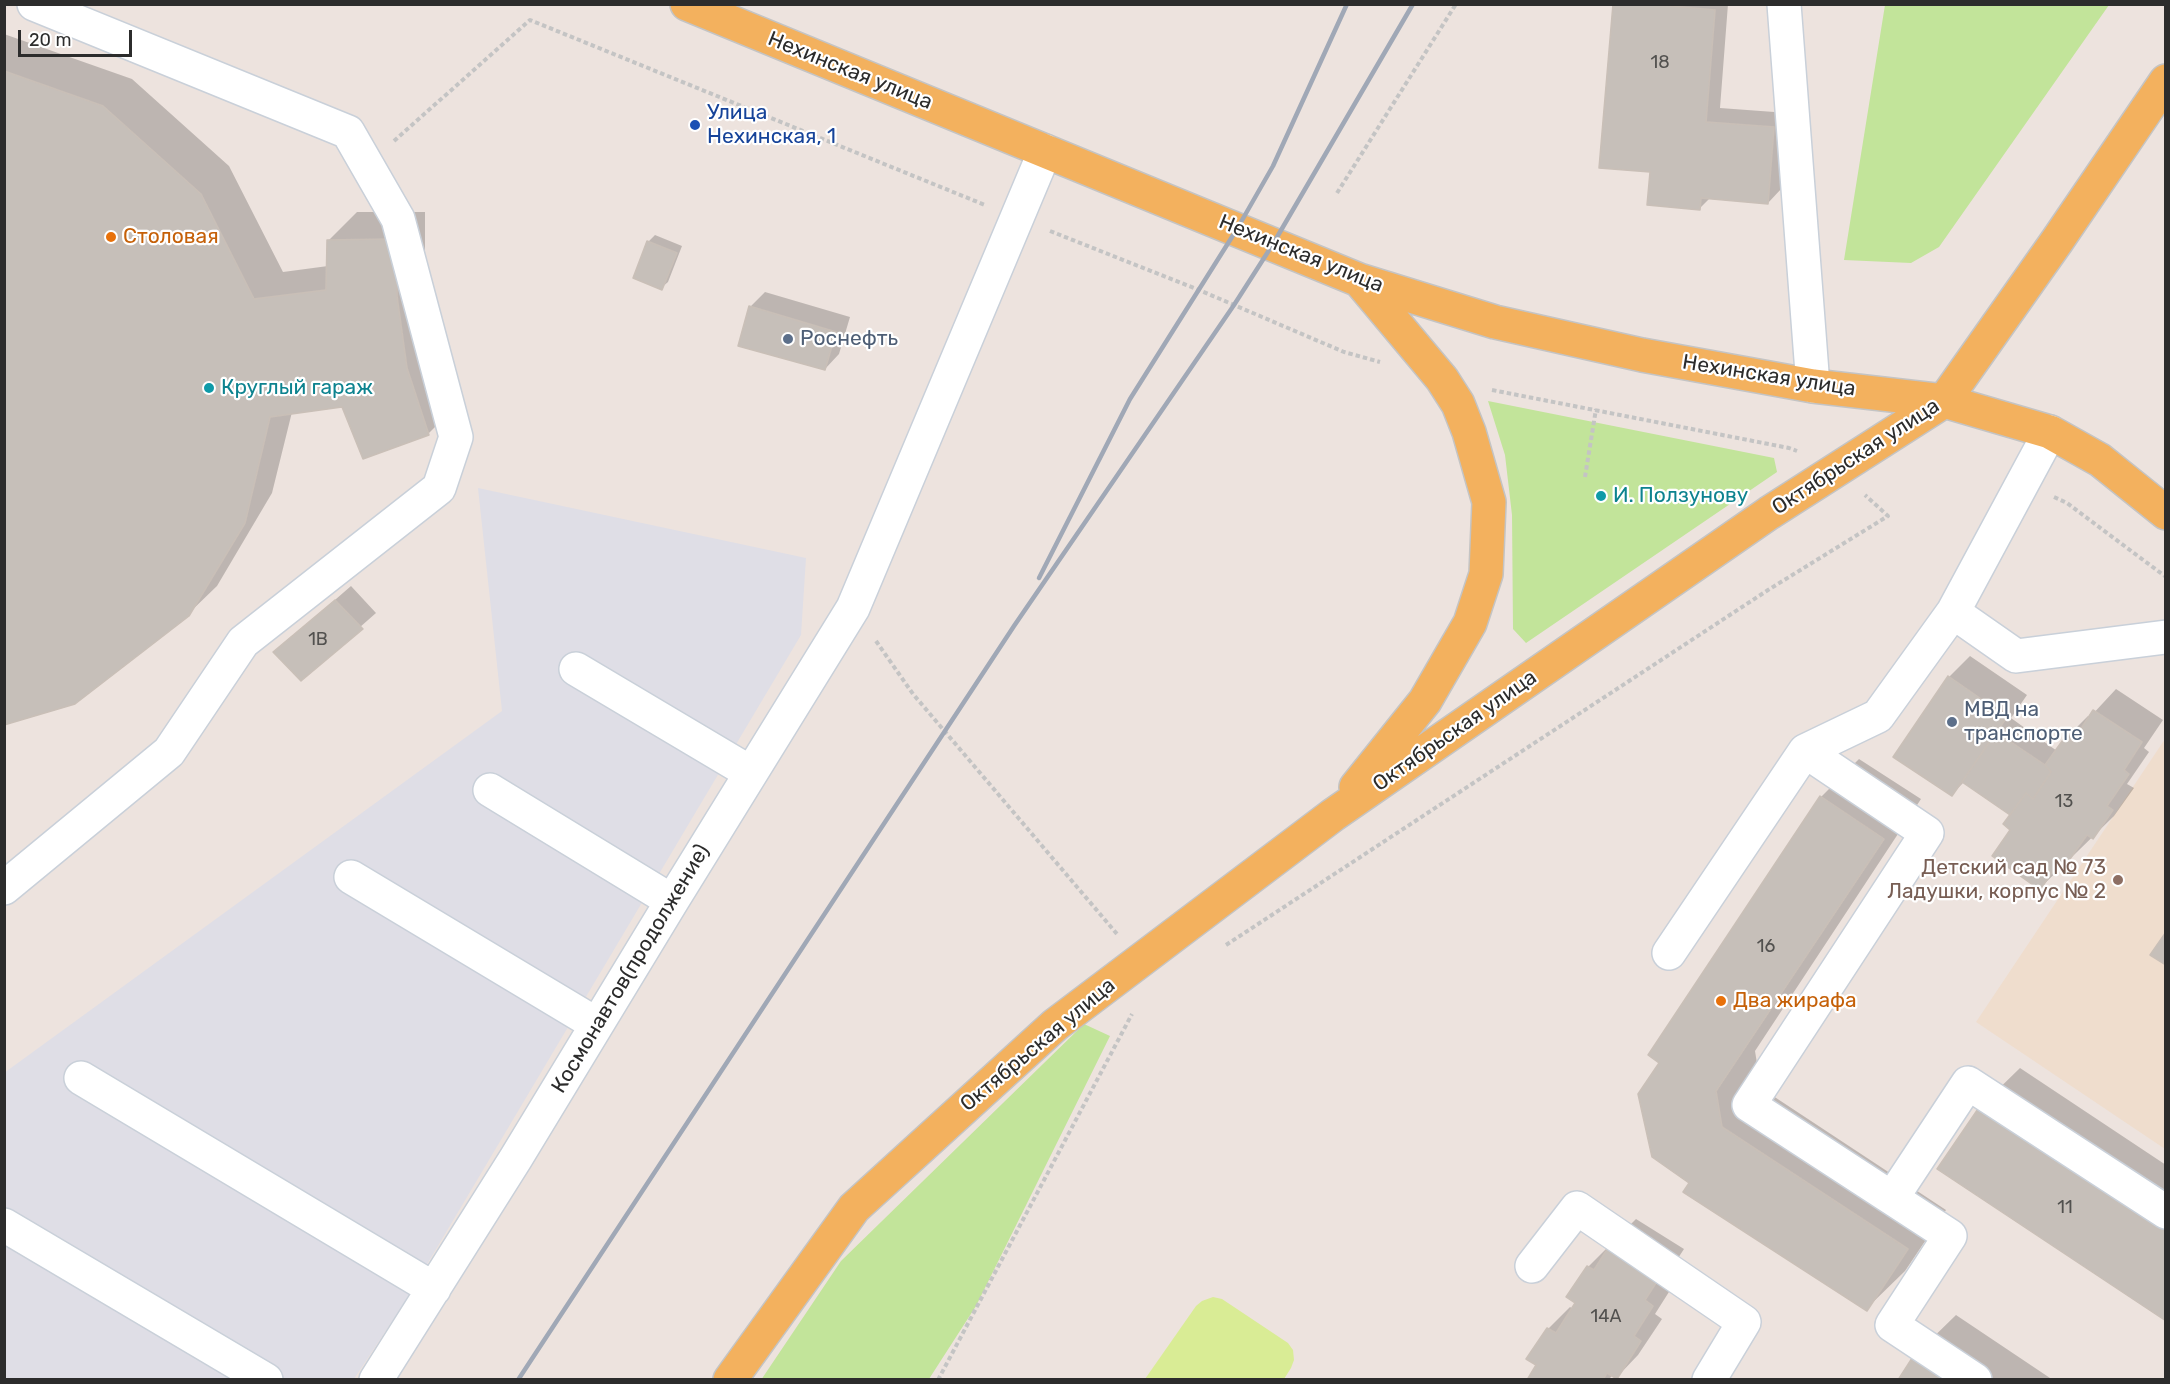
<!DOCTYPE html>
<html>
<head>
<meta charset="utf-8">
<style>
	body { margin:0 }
	#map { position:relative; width:2170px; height:1384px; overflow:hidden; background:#ede3de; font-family:Rubik,sans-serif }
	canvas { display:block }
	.frame { position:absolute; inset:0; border:6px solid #2c2c2c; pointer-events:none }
	.scale { position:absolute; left:18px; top:30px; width:114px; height:27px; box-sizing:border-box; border:3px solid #2c2c2c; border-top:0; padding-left:8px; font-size:18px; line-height:21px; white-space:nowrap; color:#2c2c2c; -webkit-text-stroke:4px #fff; paint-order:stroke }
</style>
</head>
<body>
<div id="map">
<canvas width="2170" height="1384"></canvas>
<div class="frame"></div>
<div class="scale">20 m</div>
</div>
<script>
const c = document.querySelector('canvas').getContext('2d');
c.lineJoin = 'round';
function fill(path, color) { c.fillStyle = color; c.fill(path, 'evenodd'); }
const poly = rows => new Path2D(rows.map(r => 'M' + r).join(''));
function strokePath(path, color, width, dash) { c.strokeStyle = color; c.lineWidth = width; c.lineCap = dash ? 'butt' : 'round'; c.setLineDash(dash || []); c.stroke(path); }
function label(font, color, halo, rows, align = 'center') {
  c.font = font + ' Rubik,sans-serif'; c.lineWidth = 4.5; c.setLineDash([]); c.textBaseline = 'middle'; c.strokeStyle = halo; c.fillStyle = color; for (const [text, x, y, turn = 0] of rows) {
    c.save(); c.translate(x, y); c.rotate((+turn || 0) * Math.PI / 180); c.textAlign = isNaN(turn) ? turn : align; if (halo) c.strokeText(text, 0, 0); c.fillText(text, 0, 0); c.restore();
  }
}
fill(poly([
	[478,488,806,558,801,635,404,1303,354,1379,5,1379,4,1073,502,711]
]), '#dfdee6');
fill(poly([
	[2165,739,2165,1149,1976,1022]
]), '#efddcd');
fill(poly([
	[1885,5,2109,5,1939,247,1911,263,1844,260],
	[1488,401,1774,458,1777,472,1526,643,1513,629,1512,515,1505,455],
	[1084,1024,1110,1036,976,1306,929,1379,761,1380,841,1261]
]), '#c2e49a');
fill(poly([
	[1213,1297,1222,1299,1288,1343,1293,1350,1294,1360,1291,1368,1284,1379,1145,1379,1196,1306,1202,1301]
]), '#d9ec95');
fill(poly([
	[1614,4,1728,4,1720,108,1788,113,1782,188,1768,203,1711,197,1700,208,1652,171],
	[4,34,132,79,229,166,283,272,328,266,328,241,357,212,425,212,425,267,457,405,429,433,363,457,343,406,292,412,272,493,217,586,188,614,4,723],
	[655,235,682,246,668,282,661,288,648,242],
	[765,292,850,317,839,354,825,369,750,307],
	[351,586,376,613,301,679,275,652],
	[1970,656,2027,695,2011,718,2057,751,2066,738,2088,716,2090,717,2116,689,2163,720,2144,748,2149,752,2127,784,2134,788,2114,816,2040,888,2013,829,2012,814,1964,782,1952,794,1949,677],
	[1859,759,1921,799,1755,1051,1761,1088,1946,1210,1905,1271,1866,1309,1691,1182,1661,1063,1821,797],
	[2020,1068,2166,1165,2166,1319,1981,1106],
	[1636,1219,1684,1249,1665,1278,1674,1284,1655,1314,1662,1319,1638,1355,1617,1377,1613,1375,1608,1380,1529,1380,1538,1365,1548,1329,1570,1307,1573,1309,1588,1267],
	[1956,1315,2053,1380,1900,1380,1917,1353]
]), '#0003');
const building = poly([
	[1613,4,1650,4,1715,10,1706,122,1774,127,1768,204,1701,198,1700,210,1647,205,1650,172,1599,168,1613,4],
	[4,71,103,106,201,194,254,299,326,290,327,240,397,239,397,296,407,368,429,435,363,459,342,407,270,417,245,523,189,616,75,704,4,725,4,71],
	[647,241,677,253,662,290,633,278,647,241],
	[749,306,836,332,825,370,738,346,749,306],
	[335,600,363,629,301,681,273,652,335,600],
	[1948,676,2007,717,1952,796,1893,757,1948,676],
	[2093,710,2142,742,2124,770,2129,774,2107,806,2113,810,2093,839,2087,835,2065,866,2059,862,2040,890,1992,856,2010,830,2003,824,2026,793,2033,799,2051,772,2045,765,2065,737,2073,741,2093,710],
	[1996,732,2045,765,2051,772,2033,799,2026,793,2010,815,1962,782,1996,732],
	[1820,796,1884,839,1716,1091,1722,1127,1908,1249,1867,1311,1683,1192,1689,1183,1652,1157,1638,1094,1659,1063,1648,1055,1820,796],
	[2166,932,2166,965,2150,955,2166,932],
	[1980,1106,2166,1229,2166,1321,1937,1169,1980,1106],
	[1613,1240,1663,1272,1645,1300,1653,1306,1634,1336,1641,1341,1617,1379,1607,1373,1603,1380,1527,1380,1536,1365,1526,1359,1547,1328,1556,1333,1575,1303,1566,1297,1587,1266,1594,1270,1613,1240],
	[1916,1352,1957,1380,1898,1380,1916,1352]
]);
fill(building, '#c6bfb9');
strokePath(building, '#c9bfb7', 1.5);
const minor = poly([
	[1784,4,1813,386],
	[1953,612,2016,656,2166,637],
	[576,669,751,773],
	[1805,751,1927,833,1749,1105,1950,1236,1892,1325,1975,1380],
	[490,790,672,901],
	[351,877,596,1024],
	[4,888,169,752,243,642,439,488,456,437,398,219,348,132,34,4],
	[1669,953,1805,751,1878,716,1953,612,2050,432],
	[81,1078,434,1289],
	[1892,1198,1968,1083,2166,1212],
	[4,1225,266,1380],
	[1532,1266,1577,1208,1744,1322,1709,1380],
	[376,1380,516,1158,672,901,853,608,1045,151]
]);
const major = poly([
	[687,4,1359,280,1495,322,1642,355,1813,386,1944,401,2050,432,2100,460,2166,513],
	[1356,787,1425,701,1470,623,1486,574,1489,502,1469,432,1458,404,1442,379,1359,280],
	[730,1380,854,1208,1055,1025,1333,815,1769,513,1944,401,2057,241,2166,81]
]);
strokePath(minor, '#c9d0d9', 36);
strokePath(major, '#c4c4c4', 36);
strokePath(poly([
	[498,6,498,4],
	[394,141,530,20,985,205],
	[1337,193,1456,4],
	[1050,231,1199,290,1344,352,1380,362],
	[1492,390,1789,448,1797,451],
	[1585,477,1596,409],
	[2054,497,2067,503,2166,577],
	[876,641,913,694,1117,934],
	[1226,945,1768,590,1888,516,1865,495],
	[938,1380,1132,1014]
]), '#c4c4c4', 4, [4.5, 3]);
strokePath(minor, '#fff', 33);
strokePath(major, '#f3b15e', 33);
strokePath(poly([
	[1039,578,1130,399,1237,229,1273,166,1347,4],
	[518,1380,1014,626,1234,305,1273,244,1413,4]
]), '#a0a8b6', 4.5);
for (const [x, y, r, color] of [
	[695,125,6,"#1a4fb4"],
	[111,237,6,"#e8710a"],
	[788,339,6,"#5c6f8a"],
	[209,388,6,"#0f9aa8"],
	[1601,496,6,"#0f9aa8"],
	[1952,722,6,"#5c6f8a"],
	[2118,880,6,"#8d6e63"],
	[1721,1001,6,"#e8710a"]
]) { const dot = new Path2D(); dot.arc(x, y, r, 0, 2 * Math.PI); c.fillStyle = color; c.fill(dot); strokePath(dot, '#fff', 2); }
label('18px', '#52514f', null, [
	["18",1660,63],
	["1В",318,640],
	["13",2064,802],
	["16",1766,947],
	["11",2065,1208],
	["14А",1606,1317]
]);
label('21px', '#2c2c2c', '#fff', [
	["Нехинская улица",850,71,22],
	["Нехинская улица",1301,254,22],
	["Нехинская улица",1769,376,9],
	["Октябрьская улица",1856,457,-33],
	["Октябрьская улица",1455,731,-35],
	["Космонавтов(продолжение)",631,969,-59],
	["Октябрьская улица",1038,1045,-40]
]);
label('21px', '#164399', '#fff', [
	["Улица",707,113],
	["Нехинская, 1",707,137]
], 'left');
label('21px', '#c56008', '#fff', [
	["Столовая",123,237],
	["Два жирафа",1733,1001]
], 'left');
label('21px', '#4e5e75', '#fff', [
	["Роснефть",800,339],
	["МВД на",1964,710],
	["транспорте",1964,734]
], 'left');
label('21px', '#0d838f', '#fff', [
	["Круглый гараж",221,388],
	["И. Ползунову",1613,496]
], 'left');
label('21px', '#785e54', '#fff', [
	["Детский сад № 73",2106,868],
	["Ладушки, корпус № 2",2106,892]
], 'right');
</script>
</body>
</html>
